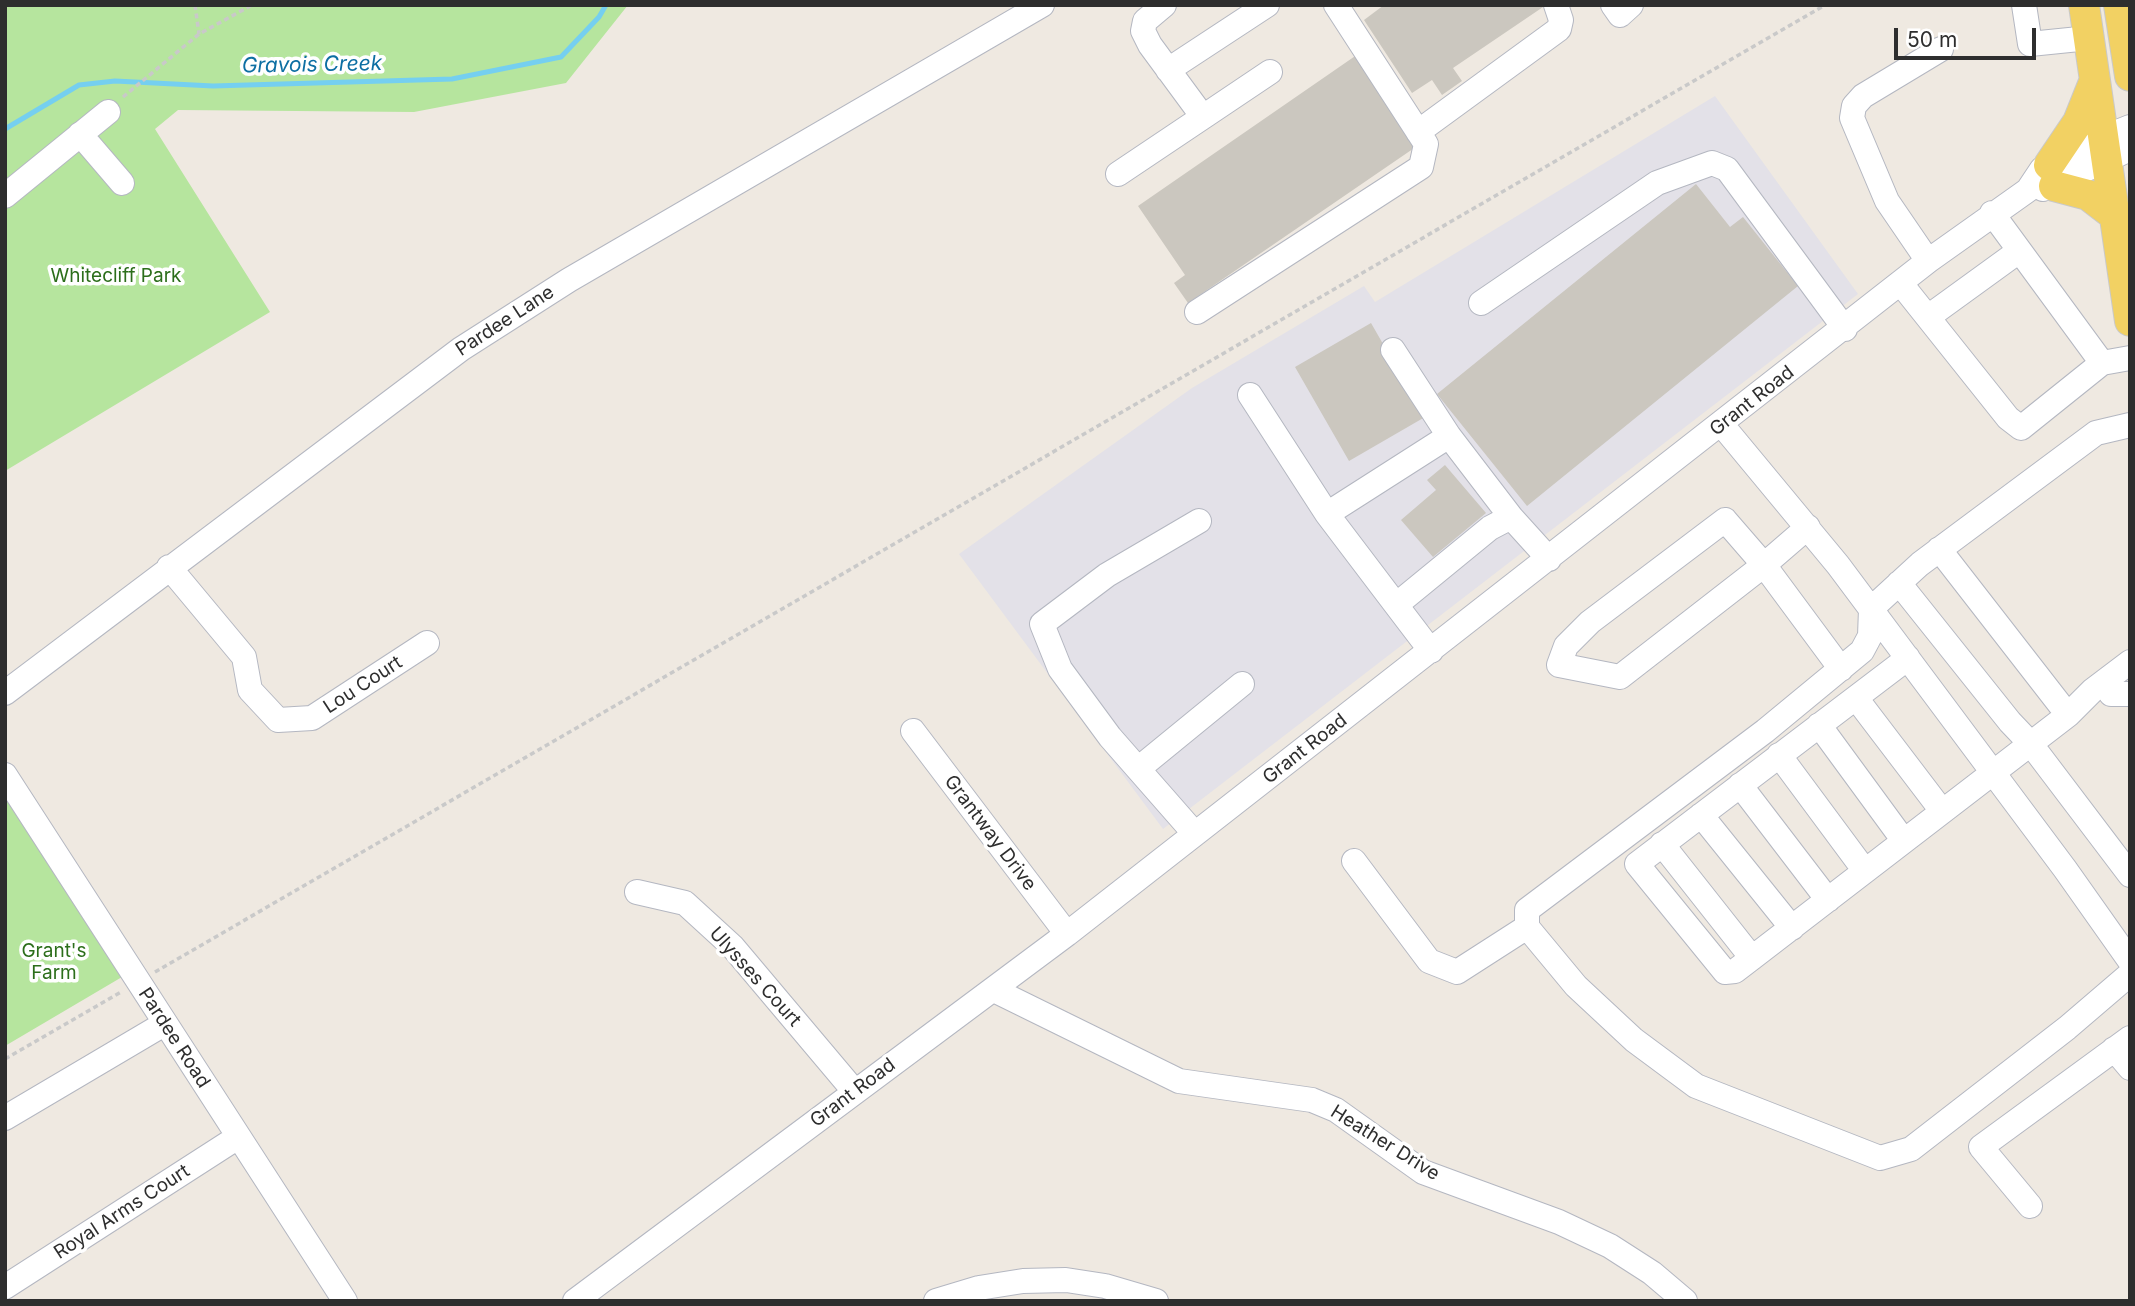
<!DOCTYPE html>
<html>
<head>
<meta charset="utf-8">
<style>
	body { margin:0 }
	#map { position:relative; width:2135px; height:1306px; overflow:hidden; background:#efe9e1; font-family:Inter,sans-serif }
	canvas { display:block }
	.frame { position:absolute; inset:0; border:7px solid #2e2e2e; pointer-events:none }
	.scale { position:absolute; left:1894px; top:28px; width:142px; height:32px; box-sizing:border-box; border:4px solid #2e2e2e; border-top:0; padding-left:9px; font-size:21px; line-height:24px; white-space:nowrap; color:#2e2e2e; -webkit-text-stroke:5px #fff; paint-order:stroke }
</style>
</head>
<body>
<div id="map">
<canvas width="2135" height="1306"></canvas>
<div class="frame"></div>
<div class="scale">50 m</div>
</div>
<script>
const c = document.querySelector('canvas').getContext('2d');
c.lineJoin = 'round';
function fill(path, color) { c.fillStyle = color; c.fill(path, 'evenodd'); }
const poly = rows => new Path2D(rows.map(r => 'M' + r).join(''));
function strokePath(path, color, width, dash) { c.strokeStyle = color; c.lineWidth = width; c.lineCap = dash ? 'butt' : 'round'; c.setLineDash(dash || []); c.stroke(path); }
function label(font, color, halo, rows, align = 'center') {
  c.font = font + ' Inter,sans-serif'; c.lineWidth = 7; c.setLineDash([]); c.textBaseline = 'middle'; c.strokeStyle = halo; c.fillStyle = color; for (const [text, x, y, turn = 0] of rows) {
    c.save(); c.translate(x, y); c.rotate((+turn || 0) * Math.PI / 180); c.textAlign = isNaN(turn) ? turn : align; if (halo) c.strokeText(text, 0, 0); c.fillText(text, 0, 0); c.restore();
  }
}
fill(poly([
	[1715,96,1858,294,1163,829,959,554,1192,388,1364,286,1375,302]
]), '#e3e1e8');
fill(poly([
	[5,5,628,5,566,83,414,112,178,110,155,129,270,312,5,471],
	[5,795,122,977,5,1046]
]), '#b6e59e');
strokePath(poly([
	[5,129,79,85,115,81,213,86,452,79,561,57,599,17,606,5]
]), '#75cff0', 5);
fill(poly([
	[1384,5,1546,5,1453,68,1462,81,1442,95,1432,80,1412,93,1364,20],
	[1361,52,1423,142,1188,303,1174,283,1185,275,1138,206],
	[1696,184,1730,227,1743,217,1798,286,1527,506,1437,394],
	[1371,323,1425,417,1349,461,1295,367],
	[1445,465,1486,513,1433,557,1401,520,1436,490,1427,480]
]), '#cbc7bf');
const minor = poly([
	[1613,5,1620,15,1631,5],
	[2024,5,2030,44,2089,38],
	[1168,70,1267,5],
	[1203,117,1270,72],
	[1418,132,1559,29,1561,20,1556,5],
	[80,134,122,183],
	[1118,174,1203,117,1150,45,1143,31,1145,21,1164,5],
	[2043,189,2130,149],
	[5,196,108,112],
	[1992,213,2102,363],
	[1928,261,1887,201,1852,118,1854,106,1863,96,1941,49],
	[1902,285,2008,418,2021,428,2102,363,2130,358],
	[1481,303,1657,183,1712,163,1727,169,1845,329],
	[1197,312,1421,167,1426,144,1336,5],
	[1928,317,2019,251],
	[1393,350,1449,436,1511,517],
	[1250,395,1327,514,1449,436],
	[1722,425,1838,565,2065,869,2130,961],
	[1327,514,1396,605],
	[1725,520,1764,565,1620,677,1559,665,1566,646,1590,622,1725,520],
	[1808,527,1764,565,1841,669],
	[1939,549,2068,715],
	[169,567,244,657,250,690,278,720,312,718,427,643],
	[1899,583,2010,722,2030,743,2130,875],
	[1431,651,1396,605,1490,528,1511,517,1549,559],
	[1908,658,1637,864,1725,972,1735,971,1752,958,2068,715,2093,690,2130,662],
	[5,693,461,349,569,280,1042,5],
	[2111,694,2130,694],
	[1856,698,1942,811],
	[1819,725,1904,841],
	[913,731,1067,934],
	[1779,755,1865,871],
	[1138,769,1242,684],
	[5,775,345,1301],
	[1740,785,1828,900],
	[1701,815,1792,928],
	[1195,834,1110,737,1060,669,1042,624,1107,575,1199,521],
	[1662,844,1752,958],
	[1354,861,1429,961,1457,972,1527,927,1576,986,1634,1040,1696,1086,1880,1158,1911,1149,2067,1028,2130,974],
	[637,892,685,903,732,946,855,1092],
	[1527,927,1527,910,1765,731,1862,651,1870,636,1871,609,1920,564,2096,433,2130,425],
	[994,990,1179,1081,1312,1100,1336,1110,1423,1172,1559,1222,1610,1246,1652,1273,1685,1301],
	[2114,1049,2130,1068],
	[5,1118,164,1024],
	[2030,1206,1981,1147,2130,1038],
	[5,1287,238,1137],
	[575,1301,1067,934,1928,261,2028,190,2042,169,2085,145,2130,127],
	[936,1301,979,1288,1023,1281,1066,1280,1105,1286,1156,1301]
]);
const major = poly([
	[2084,5,2130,321],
	[2119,5,2130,76],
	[2049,165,2078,122,2094,82],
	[2054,186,2088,195,2114,215]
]);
strokePath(minor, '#b4b7c1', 26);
strokePath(major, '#c9c9c9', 32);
strokePath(poly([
	[195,5,199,34],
	[123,97,199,34,252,5],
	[155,972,1825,5],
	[5,1059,121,992]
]), '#c9c9c9', 3.5, [5, 3.5]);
strokePath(minor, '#fff', 24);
strokePath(major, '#f2d163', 30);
label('19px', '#2c6e1b', '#fff', [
	["Whitecliff Park",116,276],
	["Grant's",54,951],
	["Farm",54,973]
]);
label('19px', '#2e2e2e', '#fff', [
	["Pardee Lane",505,321,-33],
	["Grant Road",1752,401,-38],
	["Lou Court",363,685,-33],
	["Grant Road",1305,749,-38],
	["Grantway Drive",990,833,53],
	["Ulysses Court",755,977,48],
	["Pardee Road",174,1038,57],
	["Grant Road",853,1093,-37],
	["Heather Drive",1385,1143,32],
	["Royal Arms Court",122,1212,-33]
]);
label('italic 21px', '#0d6fa3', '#fff', [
	["Gravois Creek",312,65,-1]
]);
</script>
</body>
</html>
